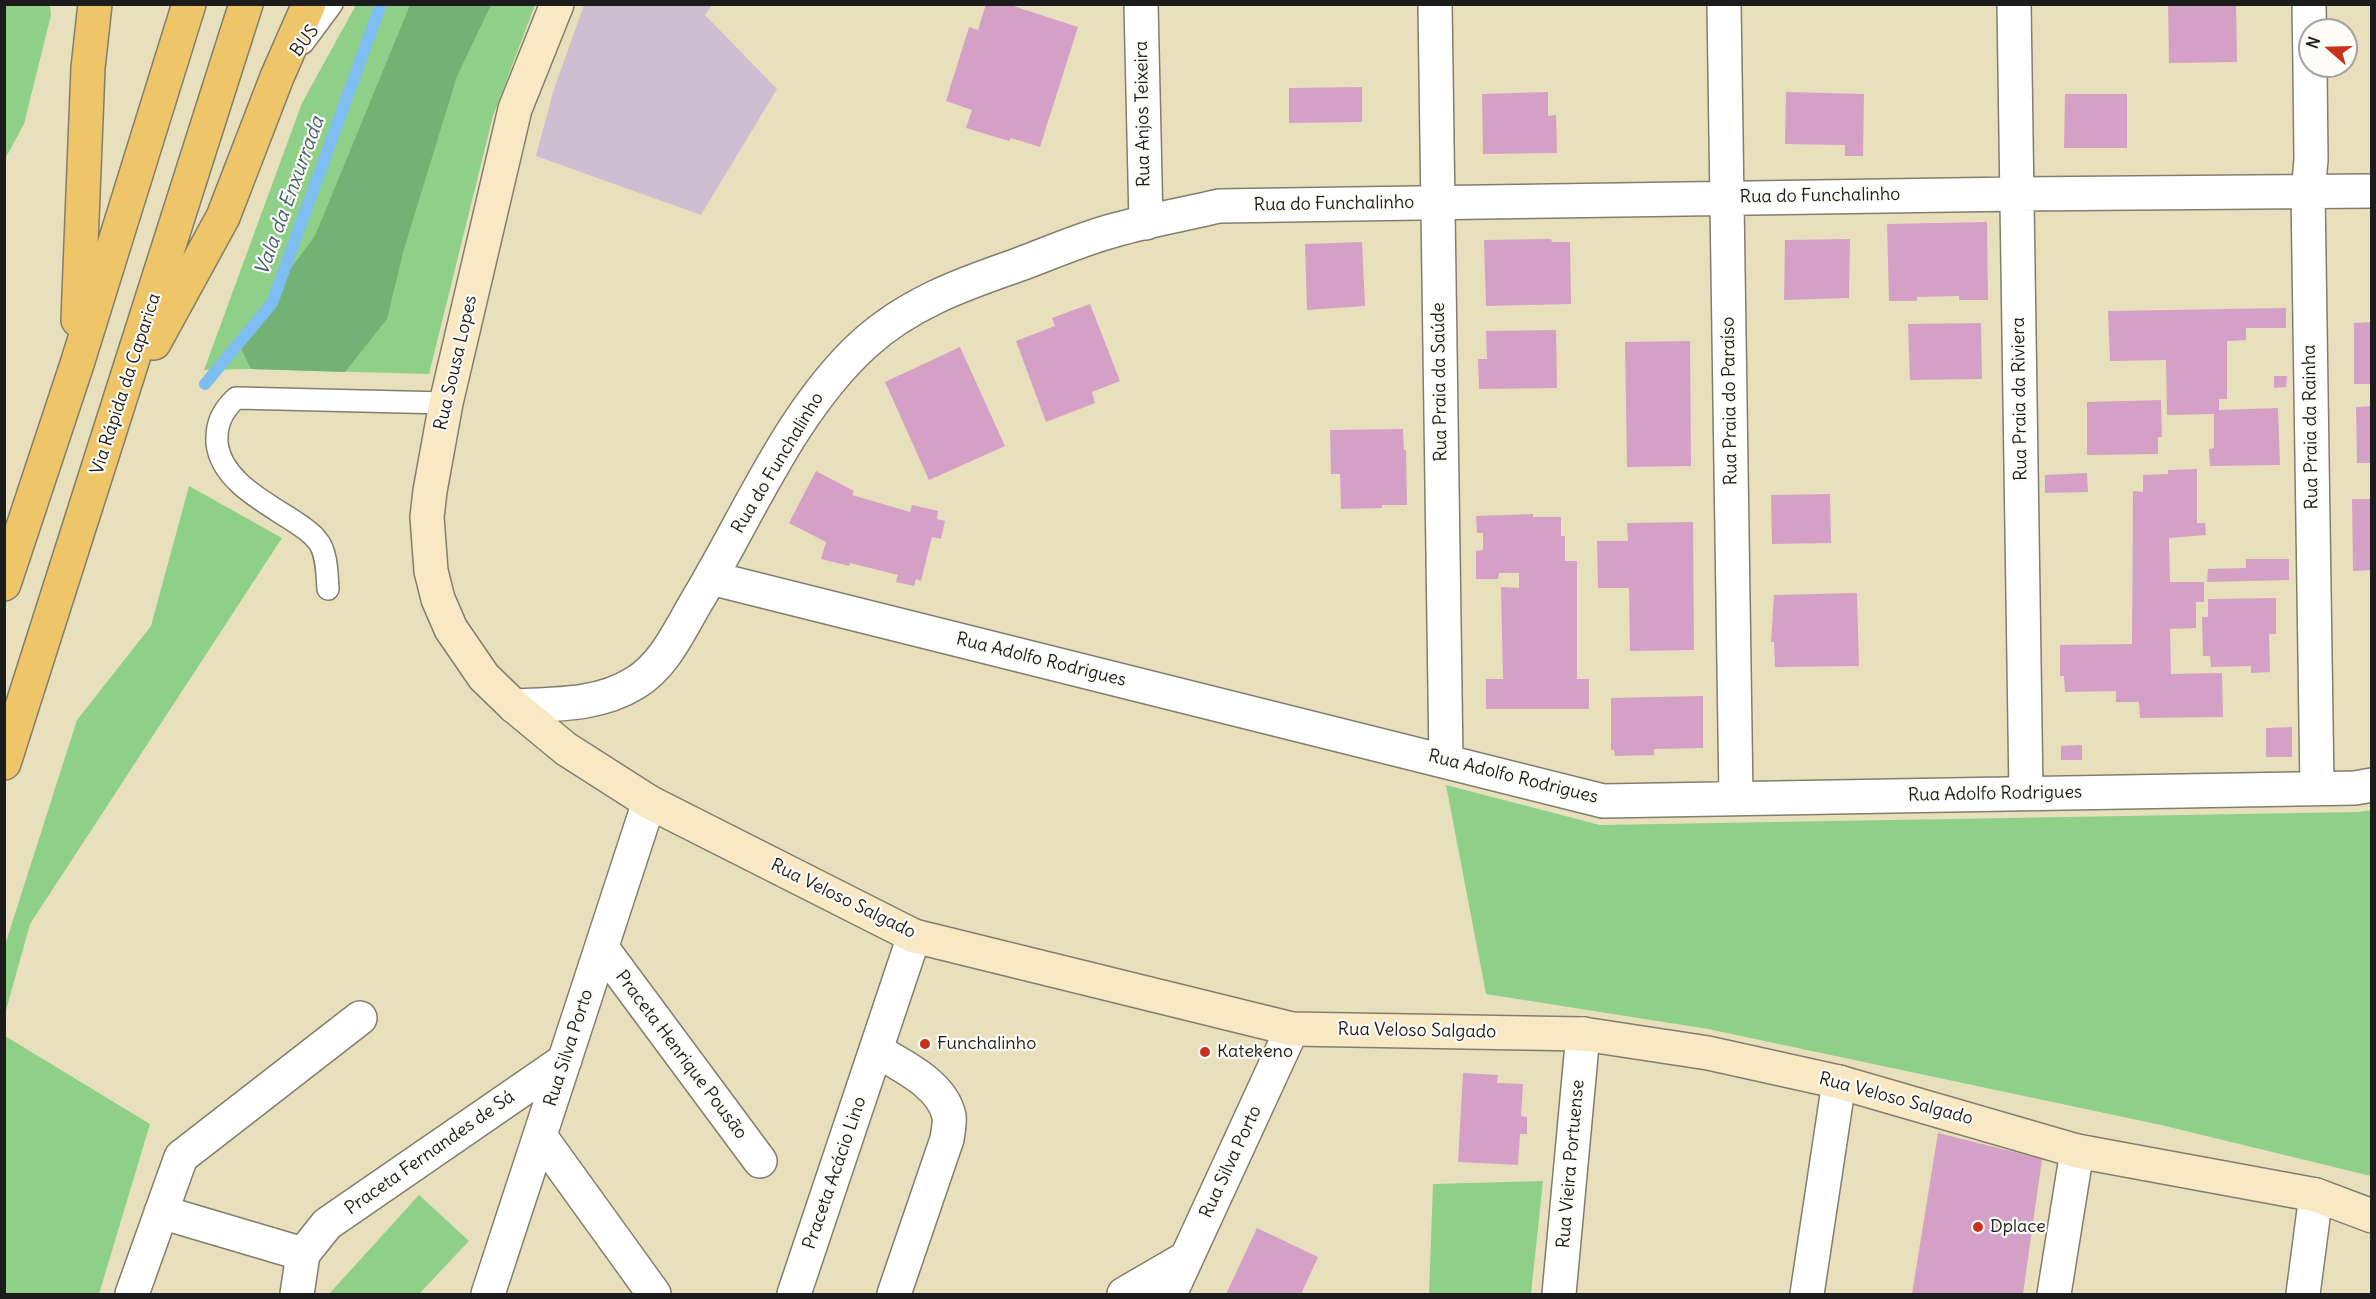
<!DOCTYPE html>
<html>
<head>
<meta charset="utf-8">
<style>
  body { margin:0 }
  #map { position:relative; width:2376px; height:1299px; overflow:hidden; background:#e8e0bd; font-family:Delius,sans-serif }
  canvas { display:block }
  .frame { position:absolute; inset:0; border:6px solid #1c1c1c; pointer-events:none }
  .north { position:absolute; left:2298px; top:18px; width:60px; height:60px; box-sizing:border-box; background:#fdfcf7; border:2px solid #a3a29f; border-radius:50%; rotate:290deg; font-size:16px; font-weight:700; line-height:24px; text-align:center; color:#1c1c1c }
  .north::after { content:''; display:block; margin:auto; width:21px; height:27px; background:#c8321e; clip-path:polygon(50% 0,100% 100%,50% 72%,0 100%) }
</style>
</head>
<body>
<div id="map">
<canvas width="2376" height="1299"></canvas>
<div class="frame"></div>
<div class="north">N</div>
</div>
<script>
const ctx = document.querySelector('canvas').getContext('2d');
ctx.lineJoin = 'round';
function fillPath(path, color) { ctx.fillStyle = color; ctx.fill(path, 'evenodd'); }
function stroke(path, color, width, dash) { ctx.strokeStyle = color; ctx.lineWidth = width; ctx.lineCap = dash ? 'butt' : 'round'; ctx.setLineDash(dash || []); ctx.stroke(path); }
function label(font, color, halo, rows, align = 'center') {
  ctx.font = font + ' Delius,sans-serif'; ctx.lineWidth = 4.5; ctx.setLineDash([]); ctx.textBaseline = 'middle'; ctx.strokeStyle = halo; ctx.fillStyle = color; for (const [text, x, y, turn = 0] of rows) {
    ctx.save(); ctx.translate(x, y); ctx.rotate((+turn || 0) * Math.PI / 180); ctx.textAlign = isNaN(turn) ? turn : align; if (halo) ctx.strokeText(text, 0, 0); ctx.fillText(text, 0, 0); ctx.restore();
  }
}
const industrial = new Path2D(`
  M584,5H712L705,15L777,89L701,215L536,156L553,92Z`);
const green = new Path2D(`
  M5,4L50,5L51,15L24,124L5,159Z
  M356,5H535L493,116L429,374L251,369L204,370L302,103Z
  M189,486L282,538L30,924L5,1014V945L77,720L151,626Z
  M1446,785L1600,825L2358,812L2371,810V1176L2161,1125L1708,1029L1486,994Z
  M5,1036L150,1124L99,1294H5Z
  M1543,1181L1531,1294H1429L1433,1184Z
  M419,1195L469,1241L419,1294H329Z`);
const forest = new Path2D(`
  M410,5H491L457,76L404,249L387,319L345,372L251,369L237,340L315,236Z`);
const stream = new Path2D(`
  M205,384L272,303L381,4`);
const building = new Path2D(`
  M986,4H1007L1078,27L1040,147L1011,138L1009,141L966,128L972,110L946,101L969,27L978,30Z
  M2168,4H2236L2237,62L2169,63Z
  M1362,87V122L1289,123V88Z
  M1548,92V116L1556,115L1557,153L1483,154L1482,94Z
  M1786,92L1864,94L1863,156H1845V145L1785,144Z
  M2065,94H2127V148H2064Z
  M1987,222L1988,300H1959V296L1917,297V301H1889L1887,224Z
  M1551,239L1552,242H1570L1571,304L1486,306L1484,240Z
  M1850,239L1849,298L1784,300L1785,240Z
  M1362,242L1365,306L1307,310L1305,244Z
  M1090,304L1120,381L1092,392L1095,403L1046,422L1016,341L1055,326L1052,318Z
  M2286,308V328H2246V340L2227,341V399H2219V410L2278,408L2280,465L2210,466L2209,449L2214,448V414L2167,415L2166,360L2110,361L2108,311Z
  M2372,322V384H2354V323Z
  M1981,323L1982,379L1910,380L1908,324Z
  M1556,330L1557,388L1479,389L1478,359H1487L1486,331Z
  M1690,341L1691,466L1627,467L1625,342Z
  M960,347L1005,446L929,480L885,382Z
  M2274,376H2287L2286,387L2274,388Z
  M2161,400L2162,437H2158V454L2087,455V402Z
  M2372,406V463H2357L2356,407Z
  M1403,429L1404,450H1406L1407,505H1382V508L1341,509L1340,474H1331L1330,430Z
  M2197,469V523H2205L2206,535L2169,538L2170,582H2204V602H2196V628L2170,629L2171,674L2222,673L2223,717L2140,718L2139,702H2116V691L2065,692L2064,676H2060V645L2132,644L2133,491L2143,492V475L2168,474V470Z
  M816,471L854,491L852,495L910,512L912,505L938,511L937,519L945,521L941,539L932,537L921,581L916,579L914,586L896,582L898,575L850,563L849,566L821,559L826,542L789,523Z
  M2087,473L2088,492L2045,493V475Z
  M1830,494L1831,543L1772,544L1771,495Z
  M2352,499H2372V570L2353,571Z
  M1533,514V517H1561V536H1565V561H1577V679H1589V709H1486V679H1503L1501,587L1519,588V573H1499L1498,579H1476V551L1483,550V533H1477L1476,516Z
  M1693,522L1694,650L1630,651L1629,588H1598L1597,541H1628L1627,523Z
  M2246,559H2289V580L2207,582L2208,569L2246,568Z
  M1857,593L1859,666L1775,667L1774,642H1771L1774,595Z
  M2276,598V634H2269L2270,672L2251,673V666L2211,667L2210,656H2203L2202,617H2208V599Z
  M1703,696V748L1654,749V755L1615,756L1614,750H1611V698Z
  M2292,727V757H2266V728Z
  M2082,745V760H2061V746Z
  M1463,1073L1498,1075L1497,1083L1523,1084L1521,1116L1527,1117V1134H1520L1518,1165L1458,1162Z
  M1938,1133L2042,1159L2023,1294H1912Z
  M1257,1228L1318,1257L1301,1294H1226Z`);
const lane = new Path2D(`
  M303,43L332,4
  M328,589C327,574 327,551 317,540C311,532 300,525 292,520C263,501 221,480 217,443C216,424 222,411 236,398L446,403`);
const street = new Path2D(`
  M1141,4L1146,223
  M1435,4L1446,760
  M1724,4L1736,798
  M2014,4L2026,793
  M2309,4L2310,65
  M2310,66L2311,160L2308,192L2317,788
  M711,578L1603,801L2355,788L2372,785
  M514,706C555,704 598,706 635,683C665,665 680,629 698,599C749,514 791,411 864,344C908,304 960,285 1015,266C1048,254 1081,239 1115,230C1150,220 1185,214 1219,206L2017,194L2372,191
  M602,948L760,1161
  M877,1051C902,1066 942,1084 949,1116C950,1123 948,1132 947,1139L894,1294
  M540,1136L654,1294
  M161,1212L303,1254
  M132,1294L181,1157L360,1018
  M297,1294L303,1254L327,1224L565,1060
  M488,1294L649,802
  M794,1294L914,936
  M1124,1294L1186,1258
  M1170,1294L1292,1029
  M1559,1294L1583,1034
  M1807,1294L1839,1082
  M2054,1294L2077,1151
  M2303,1294L2316,1195`);
const secondary = new Path2D(`
  M557,4L515,109L446,403L430,491L427,517L431,571L438,599L451,629L484,677L514,706L566,749L649,802L914,936L1292,1029L1583,1034L1708,1053L1839,1082L2077,1151L2316,1195L2372,1216`);
const highway = new Path2D(`
  M78,320L88,68L95,4
  M154,343L223,217L277,77L309,4
  M4,584L77,364L189,4
  M4,763L246,4`);
const markers = [
  [925,1044,6,"#c8321e"],
  [1205,1052,6,"#c8321e"],
  [1978,1227,6,"#c8321e"]
];
const streetNames = [
  ["BUS",305,41,-53],
  ["Rua Anjos Teixeira",1143,114,-91],
  ["Rua do Funchalinho",1820,196,-1],
  ["Rua do Funchalinho",1334,204,-1],
  ["Rua Sousa Lopes",456,363,-77],
  ["Rua Praia da Saúde",1440,382,-91],
  ["Via Rápida da Caparica",126,384,-72],
  ["Rua Praia da Riviera",2020,399,-91],
  ["Rua Praia do Paraíso",1730,401,-91],
  ["Rua Praia da Rainha",2311,427,-91],
  ["Rua do Funchalinho",778,463,-59],
  ["Rua Adolfo Rodrigues",1041,660,14],
  ["Rua Adolfo Rodrigues",1513,777,14],
  ["Rua Adolfo Rodrigues",1995,794,-1],
  ["Rua Veloso Salgado",843,899,26],
  ["Rua Veloso Salgado",1417,1031,1],
  ["Rua Silva Porto",569,1048,-72],
  ["Praceta Henrique Pousão",681,1055,53],
  ["Rua Veloso Salgado",1896,1099,15],
  ["Praceta Fernandes de Sá",430,1153,-35],
  ["Rua Silva Porto",1231,1162,-65],
  ["Rua Vieira Portuense",1571,1164,-85],
  ["Praceta Acácio Lino",835,1173,-71]
];
const poiNames = [
  ["Funchalinho",937,1044],
  ["Katekeno",1217,1052],
  ["Dplace",1990,1227]
];
const waterNames = [
  ["Vala da Enxurrada",290,196,-70]
];
fillPath(industrial, '#cdbed2');
fillPath(green, '#8ed088');
fillPath(forest, '#72b274');
stroke(stream, '#7dbdf1', 12);
fillPath(building, '#d5a0c5');
stroke(lane, '#827e6c', 24);
stroke(street, '#827e6c', 36);
stroke(secondary, '#827e6c', 36);
stroke(highway, '#827e6c', 36);
stroke(lane, '#fff', 21);
stroke(street, '#fff', 33);
stroke(secondary, '#f8e8c3', 33);
stroke(highway, '#eec569', 33);
for (const [x, y, r, color] of markers) { const dot = new Path2D(); dot.arc(x, y, r, 0, 2 * Math.PI); ctx.fillStyle = color; ctx.fill(dot); stroke(dot, '#fdfcf7', 2); }
label('18px', '#1c1c1c', '#fdfcf7', streetNames);
label('18px', '#1c1c1c', '#fdfcf7', poiNames, 'left');
label('italic 20px', '#435c71', '#fdfcf7', waterNames);
</script>
</body>
</html>
